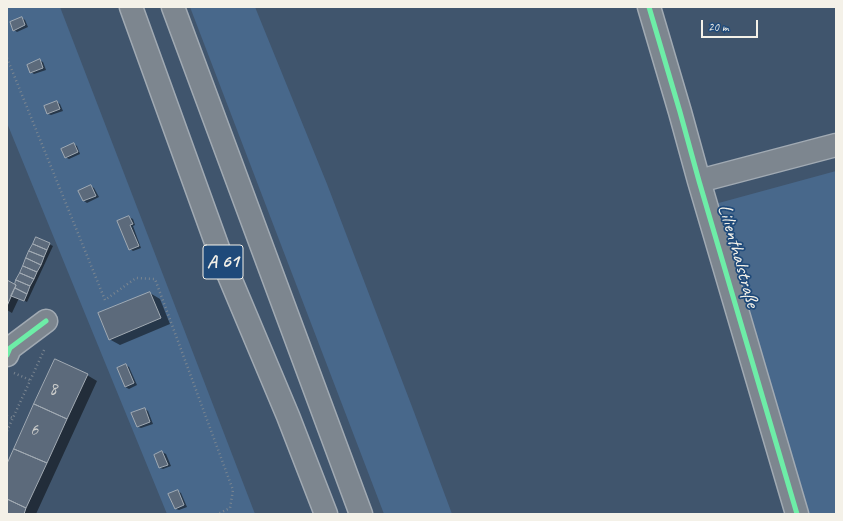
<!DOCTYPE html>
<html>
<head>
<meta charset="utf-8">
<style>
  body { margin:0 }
  #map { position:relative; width:843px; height:521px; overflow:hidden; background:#40556d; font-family:Caveat,sans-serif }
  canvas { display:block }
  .frame { position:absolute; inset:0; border:8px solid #f4f1e8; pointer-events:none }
  .scale { position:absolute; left:701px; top:20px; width:57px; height:18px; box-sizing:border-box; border:2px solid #f4f1e8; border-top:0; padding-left:5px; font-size:12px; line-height:14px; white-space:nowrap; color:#f4f1e8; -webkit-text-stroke:3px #1f4a7a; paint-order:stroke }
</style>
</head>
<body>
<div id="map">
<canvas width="843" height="521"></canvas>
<div class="frame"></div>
<div class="scale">20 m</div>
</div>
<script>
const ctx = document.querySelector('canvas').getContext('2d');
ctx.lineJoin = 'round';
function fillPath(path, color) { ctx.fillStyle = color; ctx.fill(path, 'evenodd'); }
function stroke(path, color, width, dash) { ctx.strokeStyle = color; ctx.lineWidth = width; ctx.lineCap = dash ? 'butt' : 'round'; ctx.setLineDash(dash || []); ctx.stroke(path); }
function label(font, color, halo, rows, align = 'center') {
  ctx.font = font + ' Caveat,sans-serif'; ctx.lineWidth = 3.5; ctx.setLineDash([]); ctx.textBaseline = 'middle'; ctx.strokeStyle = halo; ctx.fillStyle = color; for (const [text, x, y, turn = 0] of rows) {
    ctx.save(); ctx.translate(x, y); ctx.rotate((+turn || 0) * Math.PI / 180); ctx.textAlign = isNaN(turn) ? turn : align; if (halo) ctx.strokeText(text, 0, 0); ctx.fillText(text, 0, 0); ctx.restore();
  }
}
const green = new Path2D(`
  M7,7H60L255,514H167L7,123Z
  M190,7H255L327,184L414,412L452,514H384Z
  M836,171V514H808L715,204Z`);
const shadow = new Path2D(`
  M22,18L25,20L28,27L17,32L14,30Z
  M39,60L43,62L46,70L34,74L31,72Z
  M57,102L60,104L63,111L51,115L48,114Z
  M74,144L77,146L80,154L69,159L65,157Z
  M91,186L94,188L99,197L87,203L84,201L80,191Z
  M129,217L133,219L135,225L133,226L141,248L133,251L130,249L119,221Z
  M37,238L53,246L27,302L19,298L12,313L7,310V281L15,285Z
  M150,293L160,299L170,324L120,345L109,339Z
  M126,365L129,367L137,385L129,389L125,387Z
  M87,375L97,381L36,514H7V467Z
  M145,409L148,411L153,424L141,428L138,427Z
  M162,452L166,454L171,466L163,469L160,468Z
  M178,491L181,493L187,507L179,510L176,509Z`);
const building = new Path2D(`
  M22,17L25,25L13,31L10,22Z
  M40,59L43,68L30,73L27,65Z
  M57,101L60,109L47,114L44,106Z
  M74,143L78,152L65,158L61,149Z
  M91,185L96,196L83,201L78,191Z
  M129,216L133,224L130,225L139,246L129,250L117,221Z
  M36,237L50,243L47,250L33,244Z
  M33,244L47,250L44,257L29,251Z
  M29,251L44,257L41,265L26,258Z
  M26,258L41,265L37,272L23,266Z
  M23,266L37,272L34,279L20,273Z
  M20,273L34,279L30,286L16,280Z
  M7,280L16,285L7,306Z
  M16,280L30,286L27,294L15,288L16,285L15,284Z
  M15,288L27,294L24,301L11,296Z
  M150,292L161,318L109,340L98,313Z
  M55,359L88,374L67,419L34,404Z
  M126,364L134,383L125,387L117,368Z
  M34,404L67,419L47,463L14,449Z
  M145,408L150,422L137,427L131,413Z
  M14,449L47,463L26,508L7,499V464Z
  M162,451L168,465L159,468L154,455Z
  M178,490L184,505L175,509L168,494Z
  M7,499L26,508L24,514H7Z`);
const path = new Path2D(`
  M7,58L105,300L136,278L155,279L233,490L230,508L218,514
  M14,373L30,380
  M7,416L13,418
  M7,431L45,348`);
const minor = new Path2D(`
  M649,7L680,112L699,181L797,514
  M699,181L836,145
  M7,355L10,348L46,321`);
const highway = new Path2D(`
  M131,7L222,259L288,416L326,514
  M173,7L361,514`);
const cycleway = new Path2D(`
  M649,7L680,112L699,181L797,514
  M7,355L10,348L46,321`);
const numberNames = [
  ["8",53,389],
  ["6",34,430]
];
const shields = [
  [223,262,40]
];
const shieldNames = [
  ["A 61",223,262]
];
const streetNames = [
  ["Lilienthalstraße",738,256,74]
];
fillPath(green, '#48688b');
fillPath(shadow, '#0007');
fillPath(building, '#5c6a7b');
stroke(building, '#a1aab3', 1);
stroke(minor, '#a1aab3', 25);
stroke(highway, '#a1aab3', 25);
stroke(path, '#7a8590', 2.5, [1, 3]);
stroke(minor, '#7d868f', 22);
stroke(highway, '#7d868f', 22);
stroke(cycleway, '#6deda7', 5);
label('18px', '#cecfcd', null, numberNames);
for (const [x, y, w] of shields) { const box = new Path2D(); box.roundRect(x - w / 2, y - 17, w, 34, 3); ctx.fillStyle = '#1f4a7a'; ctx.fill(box); stroke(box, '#f4f1e8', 1); }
label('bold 19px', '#f4f1e8', null, shieldNames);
label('20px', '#f4f1e8', '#1f4a7a', streetNames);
</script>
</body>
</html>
